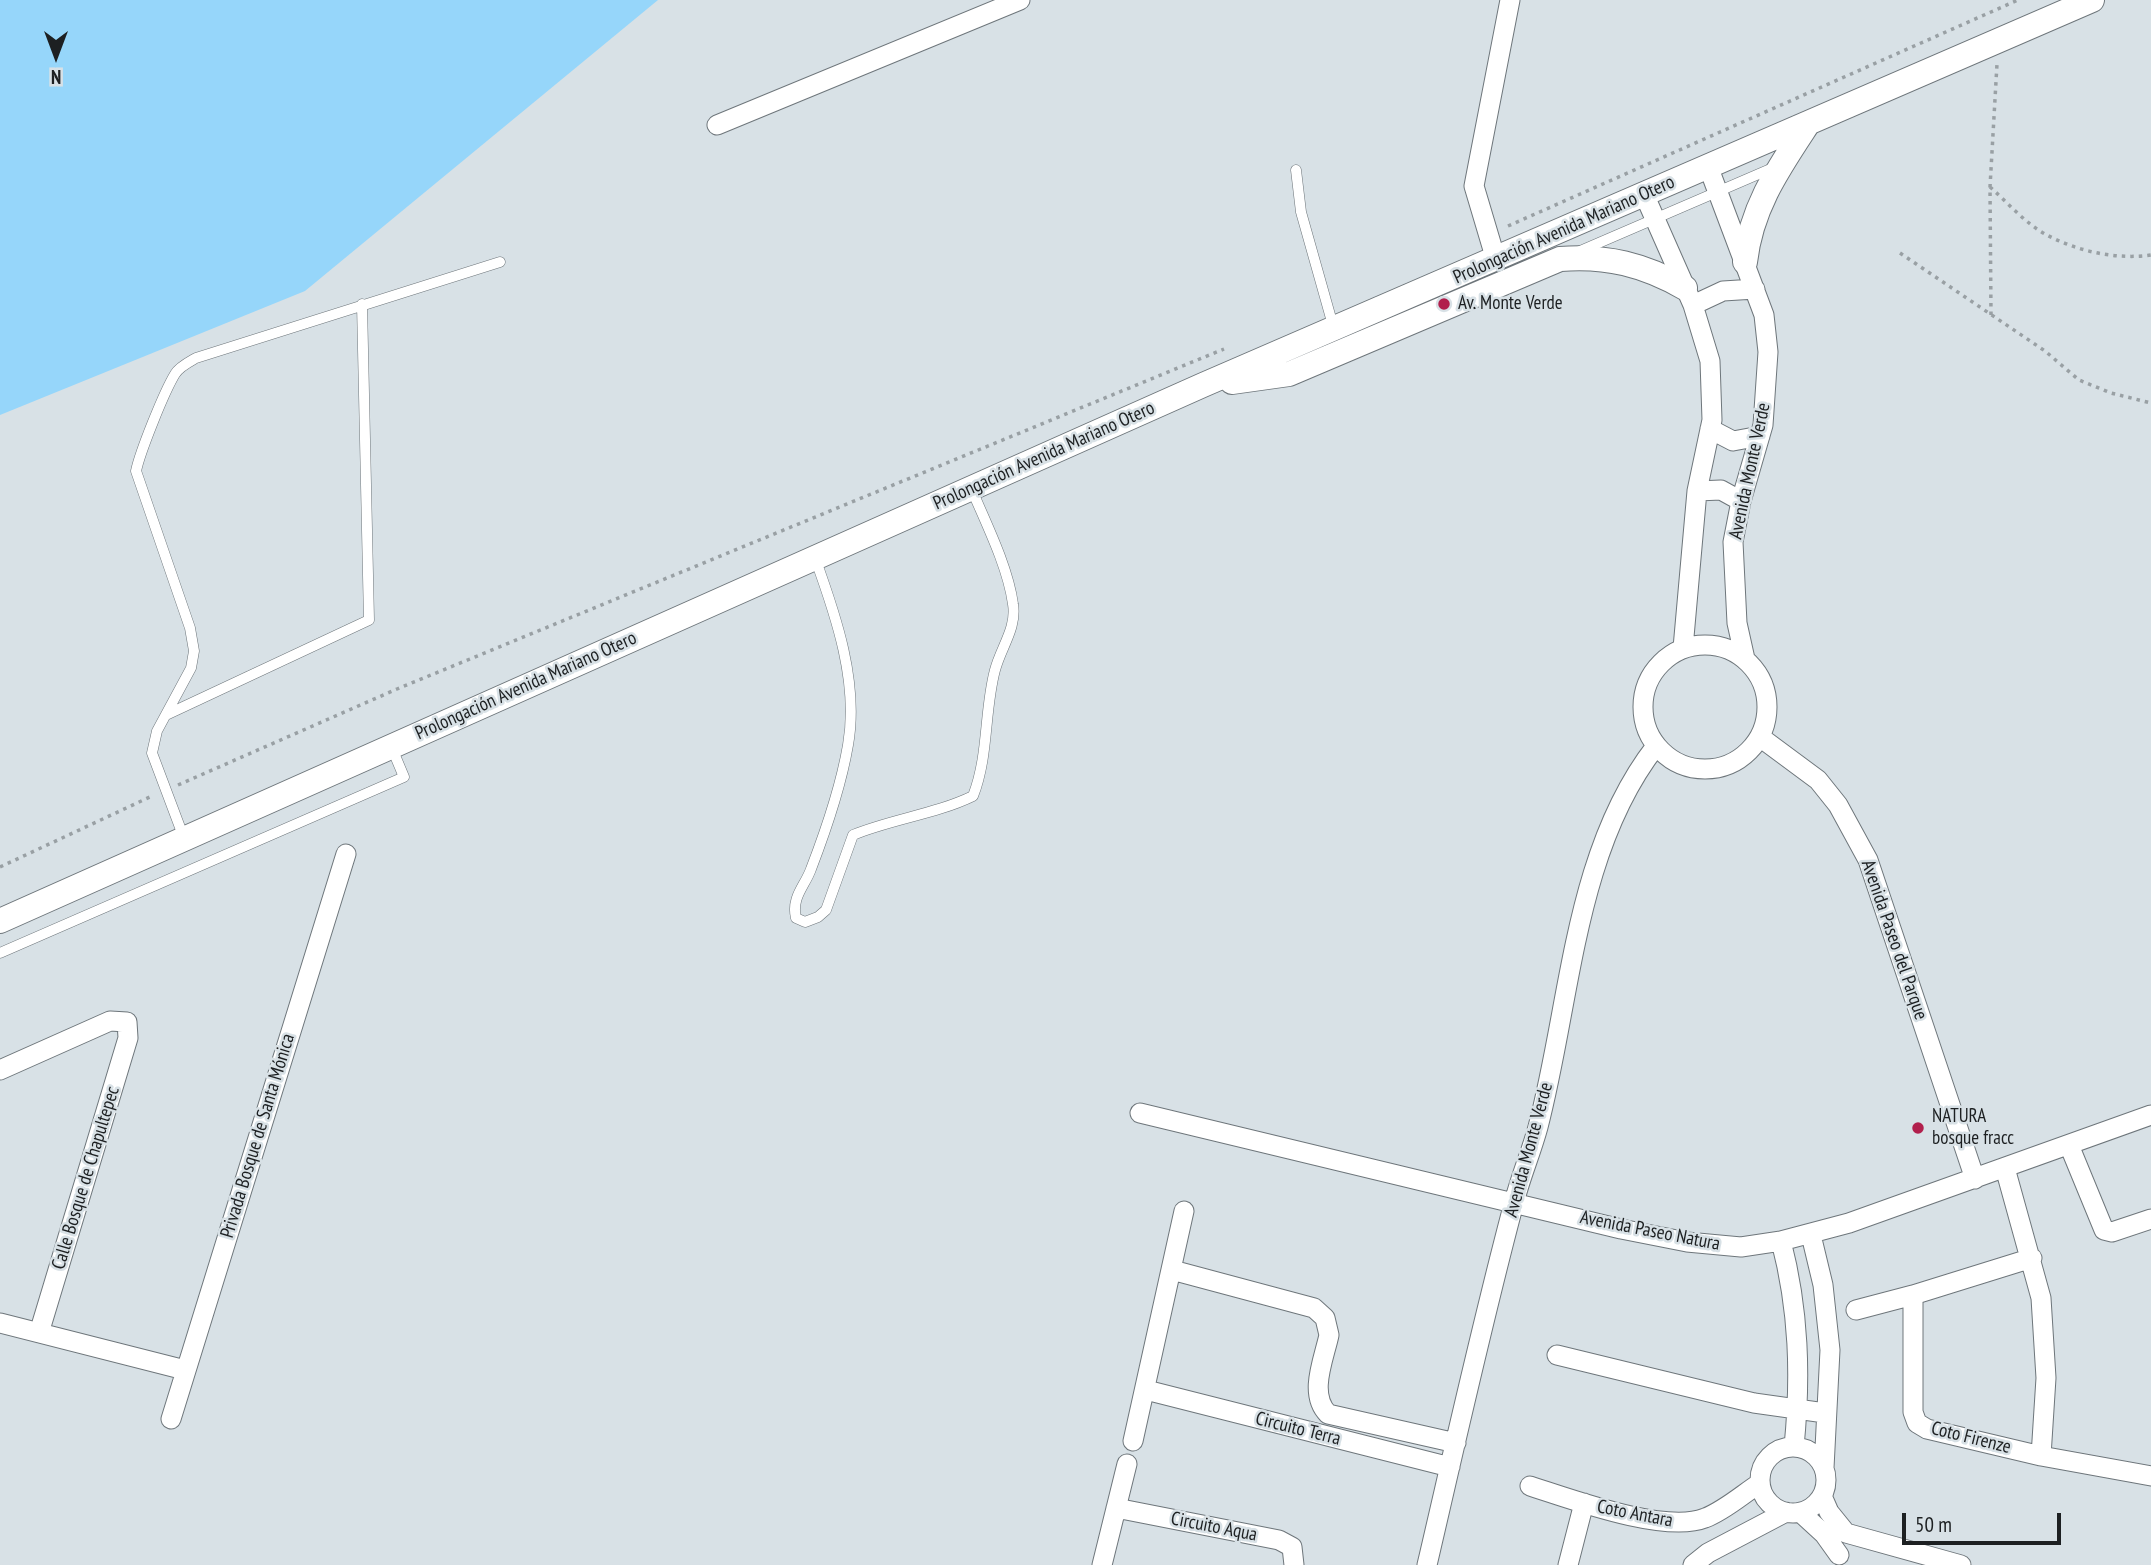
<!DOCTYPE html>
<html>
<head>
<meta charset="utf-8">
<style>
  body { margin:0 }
  #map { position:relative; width:2151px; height:1565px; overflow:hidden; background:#d8e1e6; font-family:"PT Sans Narrow",sans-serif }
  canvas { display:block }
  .north { position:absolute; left:21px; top:21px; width:70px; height:70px; -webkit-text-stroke:5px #d8e1e6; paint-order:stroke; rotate:180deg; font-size:19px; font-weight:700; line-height:28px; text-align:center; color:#1d2022 }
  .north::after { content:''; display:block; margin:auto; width:24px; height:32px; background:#1d2022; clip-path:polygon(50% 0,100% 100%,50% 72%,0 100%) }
  .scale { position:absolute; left:1902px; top:1513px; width:159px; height:32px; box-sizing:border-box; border:4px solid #1d2022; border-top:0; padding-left:9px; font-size:21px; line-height:24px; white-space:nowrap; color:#1d2022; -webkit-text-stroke:5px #d8e1e6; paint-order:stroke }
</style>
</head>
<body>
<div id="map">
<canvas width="2151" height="1565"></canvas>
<div class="north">N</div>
<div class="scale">50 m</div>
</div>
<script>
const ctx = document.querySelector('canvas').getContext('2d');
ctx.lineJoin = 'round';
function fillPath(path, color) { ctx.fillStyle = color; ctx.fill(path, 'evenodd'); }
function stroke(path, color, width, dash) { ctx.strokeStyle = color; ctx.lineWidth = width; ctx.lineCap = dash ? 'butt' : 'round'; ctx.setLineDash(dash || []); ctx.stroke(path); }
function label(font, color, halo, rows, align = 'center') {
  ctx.font = font + ' "PT Sans Narrow",sans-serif'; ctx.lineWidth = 5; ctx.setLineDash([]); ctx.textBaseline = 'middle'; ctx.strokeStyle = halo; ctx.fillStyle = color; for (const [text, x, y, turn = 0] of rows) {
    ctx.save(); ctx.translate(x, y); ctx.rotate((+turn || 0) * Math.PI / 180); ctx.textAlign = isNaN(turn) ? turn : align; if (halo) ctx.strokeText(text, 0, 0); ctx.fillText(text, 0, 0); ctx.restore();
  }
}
const green = new Path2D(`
  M0,0H658L305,291L0,415Z`);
const path = new Path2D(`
  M1990,187C2007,202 2025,223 2045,234C2076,251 2116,260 2151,255
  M1508,226L2018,0
  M1900,253L2045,351L2079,380L2111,393L2151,403
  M1991,315L1990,187L1997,64
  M178,785L397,689L1224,349
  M0,867L152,796`);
const service = new Path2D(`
  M1296,170L1301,212L1334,329
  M1580,251L1775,167
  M815,558C836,616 859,683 848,745C841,786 826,830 811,869C805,886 791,897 796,918L805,922L818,917L826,910L853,835C892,819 936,814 973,796C989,755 984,711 995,670C1001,647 1017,628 1013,604C1008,567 986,523 971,488
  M166,715L369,620L362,304
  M184,838L152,753L157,731L191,668L194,651L190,628L136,471C140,452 164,392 175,374C179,367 189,362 196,358L500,262
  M0,953L404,777L391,746`);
const minor = new Path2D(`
  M717,125L1020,0
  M1708,166L1764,315L1768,352L1763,425L1741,501L1733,542L1737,623L1745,659
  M1644,194L1693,305L1710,361L1712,420L1697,491L1683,648
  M1496,260L1474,186L1510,0
  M1693,305L1723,291L1755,289
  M1710,429L1733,441L1760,436
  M1697,491L1721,490L1741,501
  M1643 707a62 62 0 1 1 124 0a62 62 0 1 1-124 0Z
  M1760,737L1818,780L1838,805L1868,860L1975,1179
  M0,1070L110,1021L127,1022L128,1038L39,1333
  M1140,1113L1621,1229L1687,1242L1741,1247L1781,1241L1849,1223L2151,1115
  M2069,1145L2104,1230L2112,1232L2151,1219
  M2005,1168L2041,1298L2046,1378L2041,1456
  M1811,1235L1823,1285L1830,1350L1824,1468
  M1781,1241C1799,1310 1801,1376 1794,1447
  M2032,1258L1913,1295V1412L1917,1423L1927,1429L2041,1456L2151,1476
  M1172,1270L1314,1308L1325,1318L1329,1335C1324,1359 1308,1394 1328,1414L1456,1443
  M1856,1310L1913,1295
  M0,1323L185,1370
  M1557,1355L1754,1403L1825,1413
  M1146,1390L1450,1467
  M171,1419L346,854
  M1133,1441L1184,1211
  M1760 1480a33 33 0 1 1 66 0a33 33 0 1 1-66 0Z
  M1530,1486C1571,1499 1665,1534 1705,1518C1724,1511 1743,1494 1760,1483
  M1822,1496L1829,1512L1846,1533
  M1116,1508L1279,1540L1292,1547L1294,1565
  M1800,1512L1824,1534L1839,1555
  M1846,1533L1961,1565
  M1102,1565L1127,1464
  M1427,1565C1455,1445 1482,1323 1514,1203C1520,1178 1531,1153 1538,1127C1571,1001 1574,851 1656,746
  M1568,1565L1584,1503
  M1693,1565L1708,1553L1786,1512`);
const tertiary = new Path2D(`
  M1745,262C1751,208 1778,169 1807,125
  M1232,382L1289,374L1560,259C1606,255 1645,265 1685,288
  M0,921L1203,385L2092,0`);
const markers = [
  [1444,304,7,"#b11f4c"],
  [1918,1128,7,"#b11f4c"]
];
const streetNames = [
  ["Prolongación Avenida Mariano Otero",1564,230,-24],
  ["Prolongación Avenida Mariano Otero",1044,456,-24],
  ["Avenida Monte Verde",1750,471,-78],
  ["Prolongación Avenida Mariano Otero",526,686,-24],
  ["Avenida Paseo del Parque",1894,940,71],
  ["Privada Bosque de Santa Mónica",258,1136,-73],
  ["Avenida Monte Verde",1529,1150,-75],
  ["Calle Bosque de Chapultepec",86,1178,-73],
  ["Avenida Paseo Natura",1650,1231,11],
  ["Circuito Terra",1298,1429,14],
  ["Coto Firenze",1971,1438,14],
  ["Coto Antara",1635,1514,11],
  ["Circuito Aqua",1214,1527,11]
];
const poiNames = [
  ["Av. Monte Verde",1458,304],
  ["NATURA",1932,1117],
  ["bosque fracc",1932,1139]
];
fillPath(green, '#96d6fa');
stroke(service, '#6e767b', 11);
stroke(minor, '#6e767b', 21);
stroke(tertiary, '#6e767b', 26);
stroke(path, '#99a0a4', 3.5, [3.5, 5]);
stroke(service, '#fff', 10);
stroke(minor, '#fff', 19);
stroke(tertiary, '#fff', 24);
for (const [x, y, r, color] of markers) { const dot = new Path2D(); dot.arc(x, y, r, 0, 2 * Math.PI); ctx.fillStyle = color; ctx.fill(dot); stroke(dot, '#d8e1e6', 2.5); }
label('19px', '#1d2022', '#d8e1e6', streetNames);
label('19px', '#1d2022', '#d8e1e6', poiNames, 'left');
</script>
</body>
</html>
